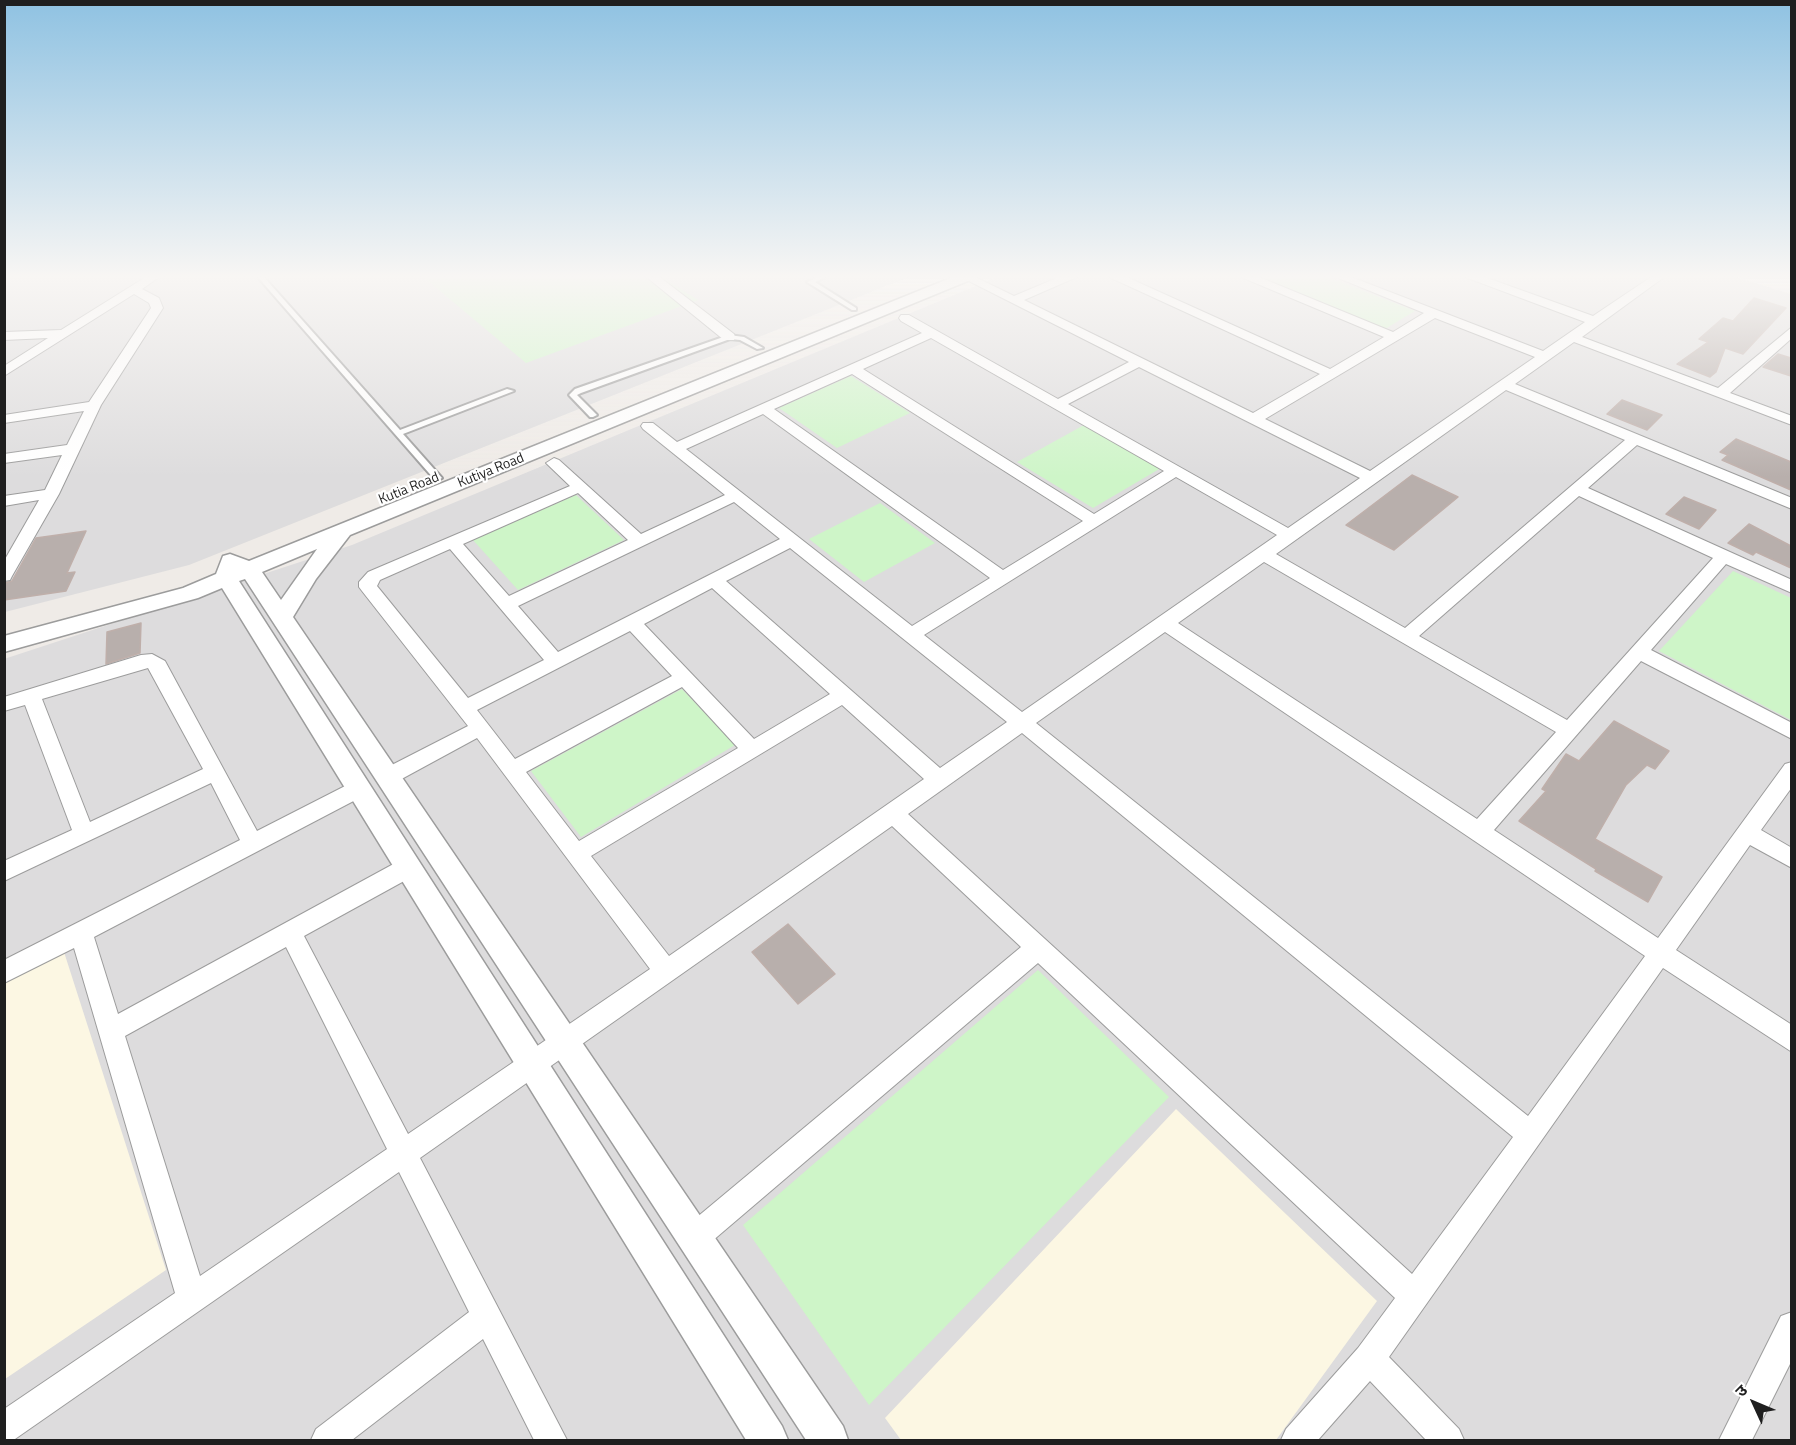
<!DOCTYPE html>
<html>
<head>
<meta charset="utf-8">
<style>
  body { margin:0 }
  #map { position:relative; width:1796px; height:1445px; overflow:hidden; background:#efebe7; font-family:"Titillium Web","Noto Sans Devanagari",sans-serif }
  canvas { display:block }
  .frame { position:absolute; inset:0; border:6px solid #1f1f1f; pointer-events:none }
  .north { position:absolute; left:1724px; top:1373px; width:60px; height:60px; -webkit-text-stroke:4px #fff; paint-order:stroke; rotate:314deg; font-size:16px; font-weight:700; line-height:24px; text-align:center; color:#1f1f1f }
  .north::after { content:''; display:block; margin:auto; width:21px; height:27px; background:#1f1f1f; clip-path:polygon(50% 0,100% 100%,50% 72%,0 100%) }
</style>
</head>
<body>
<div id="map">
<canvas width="1796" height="1445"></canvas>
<div class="frame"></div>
<div class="north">उ</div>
</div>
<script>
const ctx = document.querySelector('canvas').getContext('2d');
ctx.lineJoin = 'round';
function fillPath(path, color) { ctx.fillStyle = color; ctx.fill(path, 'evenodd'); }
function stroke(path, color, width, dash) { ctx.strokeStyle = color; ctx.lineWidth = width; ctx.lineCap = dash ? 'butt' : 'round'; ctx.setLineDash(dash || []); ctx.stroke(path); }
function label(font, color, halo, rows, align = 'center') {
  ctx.font = font + ' "Titillium Web",sans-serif'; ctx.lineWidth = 4.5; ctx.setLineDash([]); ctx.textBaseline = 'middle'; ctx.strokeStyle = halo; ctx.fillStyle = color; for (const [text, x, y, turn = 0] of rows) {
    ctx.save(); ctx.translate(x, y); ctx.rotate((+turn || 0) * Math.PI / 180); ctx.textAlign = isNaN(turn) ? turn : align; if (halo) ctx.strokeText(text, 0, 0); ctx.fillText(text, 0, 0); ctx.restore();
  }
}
const residential = new Path2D(`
  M5,275H914L189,565L5,612Z
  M1002,275H1730L1791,294V1440H5L4,659L352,545Z`);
const education = new Path2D(`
  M64,952L166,1270L5,1379V983Z
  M1176,1109L1377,1301L1276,1440H901L885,1418Z`);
const park = new Path2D(`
  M421,275H659L698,300L526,363Z
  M1256,275H1323L1415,311L1385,329Z
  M851,376L910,413L837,448L779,408Z
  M1084,425L1161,468L1093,508L1017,462Z
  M576,495L624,540L518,590L473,540Z
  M880,503L935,543L864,582L809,539Z
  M1733,571L1791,598V720L1659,651Z
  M682,689L735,745L581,837L531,771Z
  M1038,970L1169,1097L869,1405L743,1225Z`);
const building = new Path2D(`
  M1754,298L1786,308L1743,354L1725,348L1716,372L1710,377L1677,364L1708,342L1699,339L1723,318L1733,321Z
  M1778,354L1791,358V376L1763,367Z
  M1622,400L1662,415L1647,430L1607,414Z
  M1736,439L1791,462V490L1722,460L1728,455L1720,452Z
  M1412,475L1458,497L1394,550L1346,525Z
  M1684,497L1716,510L1699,529L1666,514Z
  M1749,524L1791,546V568L1756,552L1753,555L1728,543Z
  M86,531L67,573L75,572L66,591L4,600L5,583L12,581L36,538Z
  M141,623L140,653L106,664L107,632Z
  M1614,721L1669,751L1655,769L1647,765L1626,785L1595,839L1662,877L1648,902L1595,871L1596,869L1519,821L1546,791L1542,789L1566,754L1579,761Z
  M788,924L835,974L798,1004L752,952Z`);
const service = new Path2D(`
  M256,275H262L400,430L507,389L514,391L403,434L442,478L438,480H435Z
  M823,275H830L815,282L856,308V310H852L807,282Z
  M729,335L744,337L763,348L757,349L740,340L730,339L581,393L577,395L597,415L593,417H590L569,395L575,389Z`);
const minor = new Path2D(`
  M149,275H162L142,289L159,298L163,308L101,405L59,494L12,576L10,580L4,581V561L39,500L4,506V496L45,490L62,455L4,463V454L67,445L84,411L4,423V415L89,402L151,308L149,303L134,294L4,376V366L48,338L4,340V332L61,330Z
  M644,275H657L734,334L735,337L734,340H724Z
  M957,275H971L1014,296L1064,275H1079L1077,277L1024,300L1253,413L1320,374L1109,277L1107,275H1122L1330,369L1384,337L1241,277L1239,275H1254L1393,332L1424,313L1331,275H1346L1543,351L1585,322L1465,277L1463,275H1479L1593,316L1654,275H1667L1582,337L1718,388L1792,327V338L1730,393L1792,416V425L1574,342L1515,384L1792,498V509L1637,445L1588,488L1792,580V593L1726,564L1651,650L1792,723V739L1641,661L1494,830L1658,938L1785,764L1792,762V787L1761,830L1792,848V868L1750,845L1676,950L1792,1025V1052L1663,968L1389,1357L1459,1429L1464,1440H1426L1370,1381L1318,1440H1281L1286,1429L1358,1348L1395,1298L1038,963L704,1248L694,1252L684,1248L680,1238L684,1228L1021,947L892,826L420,1158L567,1440H534L483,1339L352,1440H311L316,1429L469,1312L399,1172L15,1439L4,1440V1409L175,1293L74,948L4,983V960L240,840L211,783L4,881V861L72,830L25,705L4,711V697L141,655L152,654L165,661L257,831L351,783L358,781L365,783L368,789L365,795L94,937L118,1014L399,861L407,859L415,861L418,868L415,875L304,936L408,1134L650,969L477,738L396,782L389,784L382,782L379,776L382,770L468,726L362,591L359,587V582L368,572L570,486L546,463L554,458L559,460L641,534L725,495L643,429L641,426L643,423H653L677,442L922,333L901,321L899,318L901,315H909L1058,399L1129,362ZM1435,318L1535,357L1370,471L1265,419ZM931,338L1164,471L1094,514L863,369ZM1139,367L1360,478L1288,528L1068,404ZM852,374L1083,521L1003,570L774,409ZM1506,390L1625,440L1405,628L1276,554ZM763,414L990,578L912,626L686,449ZM1176,477L1277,535L1022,712L924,635ZM578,493L628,540L509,596L463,544ZM1579,496L1713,558L1567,720L1419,636ZM734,502L780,539L558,652L518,606ZM790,548L1007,722L940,768L726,581ZM450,549L544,660L468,698L377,586L380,580ZM1264,562L1556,732L1477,819L1178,623ZM712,588L830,694L754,739L644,624ZM630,631L672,676L515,759L477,710ZM1165,632L1645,956L1528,1116L1036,723ZM148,668L203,769L90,822L42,699ZM682,687L738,748L579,841L526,772ZM842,705L924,779L669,956L591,856ZM1022,733L1513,1137L1412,1274L908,814ZM286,947L387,1149L200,1276L125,1036Z
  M1792,1312V1360L1752,1440H1719L1781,1316Z`);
const tertiary = new Path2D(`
  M958,275H977L975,278L350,535L316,579L293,617L843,1426L848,1440H806L245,579L239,581L782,1426L788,1440H746L222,588L198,598L4,652V636L183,588L216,574L223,556L230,554L249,561ZM317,549L281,600L262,572Z`);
const farStreetnames = [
  ["Kutiya Road",491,471,-22],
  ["Kutia Road",409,489,-22]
];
fillPath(residential, '#dddcdd');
fillPath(education, '#fcf7e3');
fillPath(park, '#cef5c8');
fillPath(building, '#b8afac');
stroke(building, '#bfafaa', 1.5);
stroke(service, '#9c9c9c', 4);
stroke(minor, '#9c9c9c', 2);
stroke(tertiary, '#9c9c9c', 3);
fillPath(service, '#fff');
fillPath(minor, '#fff');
fillPath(tertiary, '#fff');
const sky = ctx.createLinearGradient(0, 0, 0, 477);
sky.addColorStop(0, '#8fc2e2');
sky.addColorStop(0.58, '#f8f6f4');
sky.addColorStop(1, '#f8f6f400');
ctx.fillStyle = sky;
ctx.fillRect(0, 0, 1796, 477);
label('14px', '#1f1f1f', '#fff', farStreetnames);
</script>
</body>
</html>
